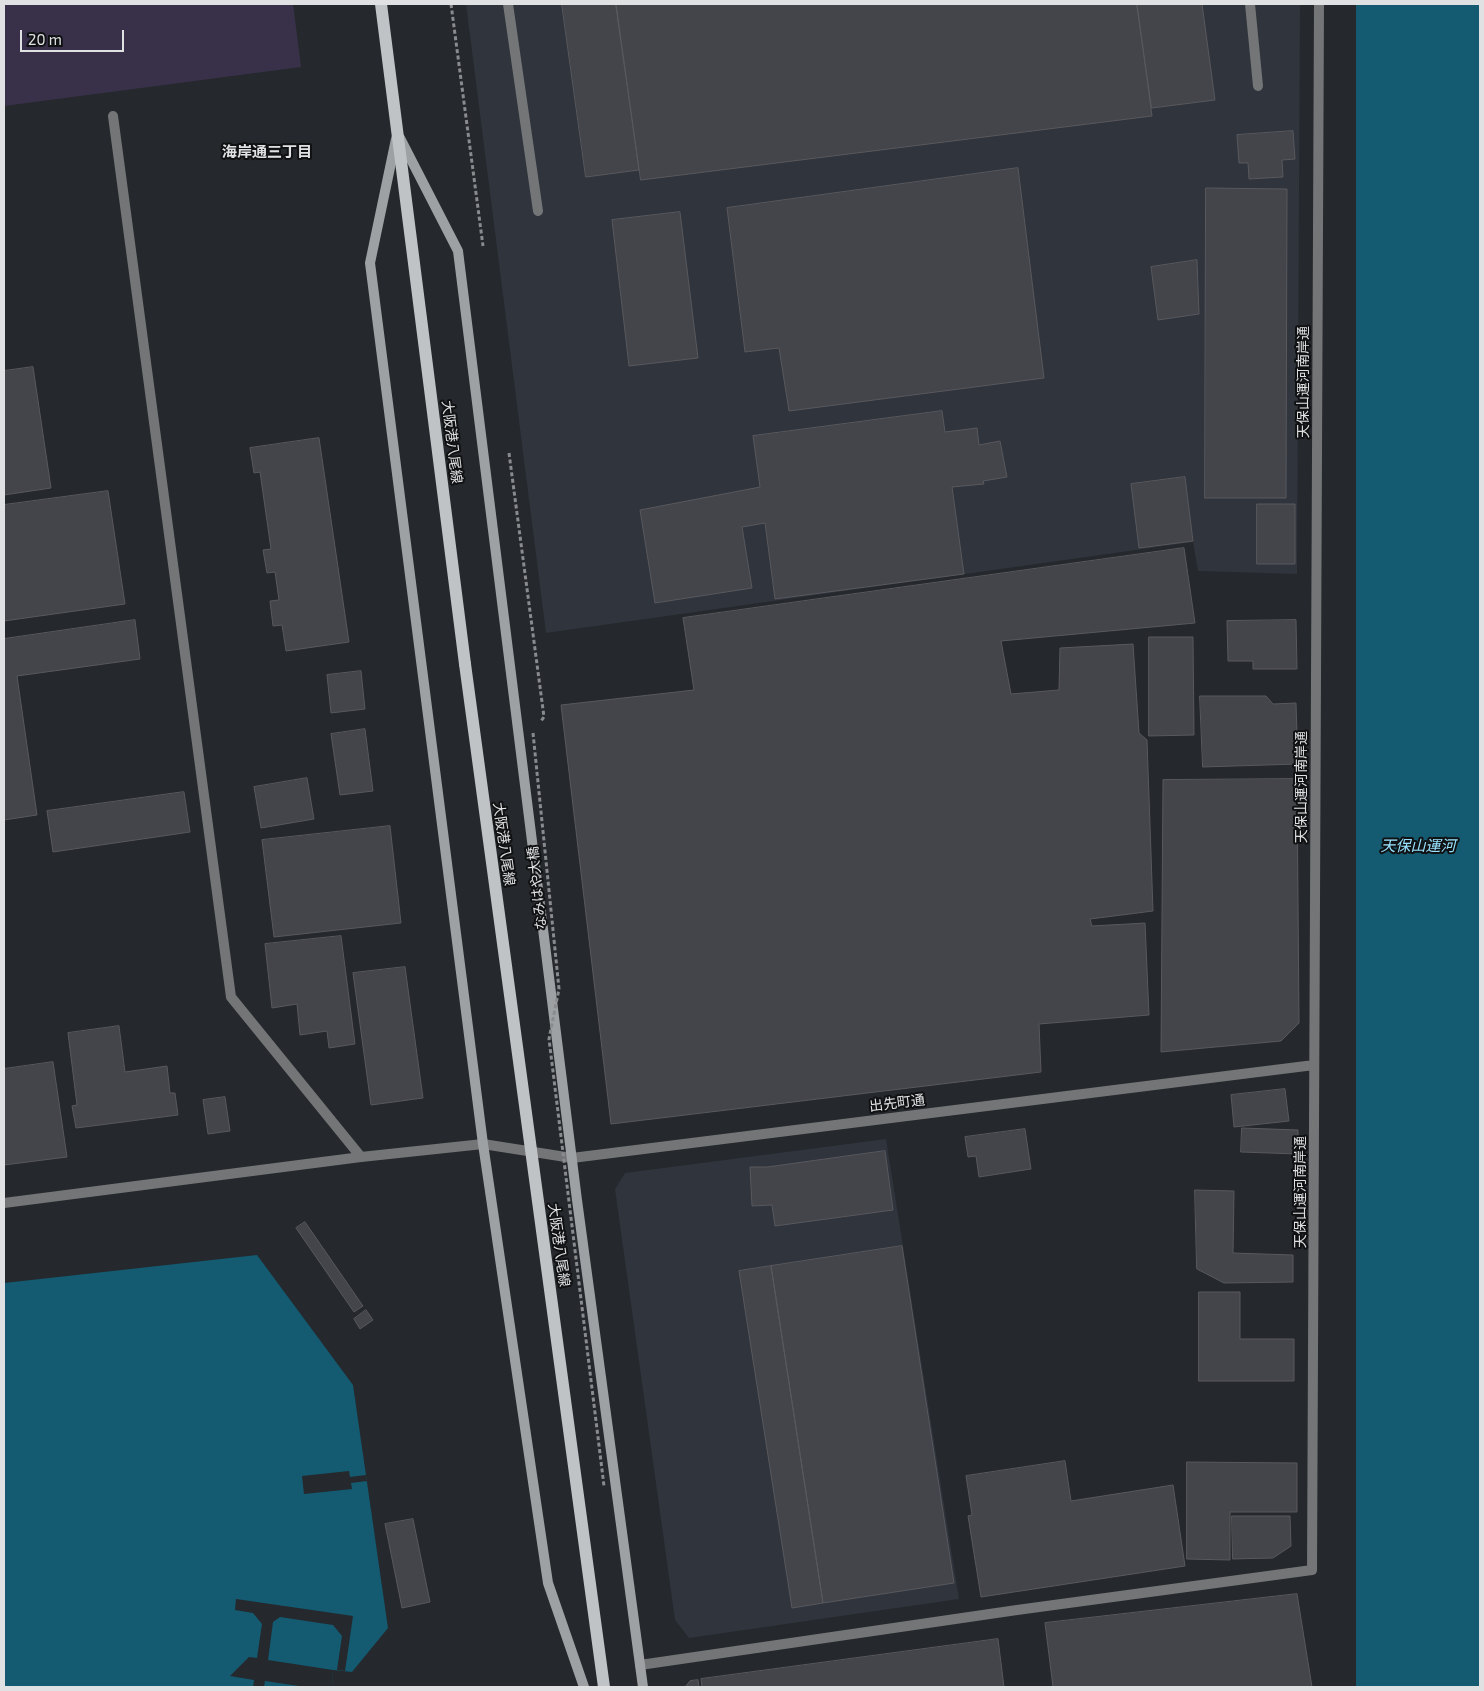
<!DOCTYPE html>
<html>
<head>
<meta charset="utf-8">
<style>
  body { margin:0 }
  #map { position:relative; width:1484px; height:1691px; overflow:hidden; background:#25282c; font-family:"Exo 2",sans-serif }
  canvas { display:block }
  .frame { position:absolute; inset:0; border:5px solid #dfe1e3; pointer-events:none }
  .scale { position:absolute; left:20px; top:30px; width:104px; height:22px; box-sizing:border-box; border:2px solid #dfe1e3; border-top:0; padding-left:6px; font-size:15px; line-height:18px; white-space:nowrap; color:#dfe1e3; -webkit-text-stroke:4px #101112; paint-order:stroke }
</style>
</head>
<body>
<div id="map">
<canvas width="1484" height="1691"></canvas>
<div class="frame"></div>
<div class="scale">20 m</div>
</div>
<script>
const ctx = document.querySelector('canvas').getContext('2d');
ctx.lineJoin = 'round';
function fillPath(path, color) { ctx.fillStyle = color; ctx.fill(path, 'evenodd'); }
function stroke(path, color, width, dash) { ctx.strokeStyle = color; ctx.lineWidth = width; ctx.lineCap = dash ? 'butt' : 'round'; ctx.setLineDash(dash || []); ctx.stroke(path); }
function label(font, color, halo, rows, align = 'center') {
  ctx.font = font + ' "Exo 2","Noto Sans JP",sans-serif'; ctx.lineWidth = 4; ctx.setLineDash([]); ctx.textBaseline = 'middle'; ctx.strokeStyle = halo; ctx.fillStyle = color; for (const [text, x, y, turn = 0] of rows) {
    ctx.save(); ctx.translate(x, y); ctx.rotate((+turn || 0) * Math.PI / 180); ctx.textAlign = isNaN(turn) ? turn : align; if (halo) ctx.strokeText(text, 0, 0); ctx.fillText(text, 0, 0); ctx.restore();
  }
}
const built = new Path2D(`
  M466,4H1300L1297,574L1198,571L1193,542L546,633Z
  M886,1139L959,1599L689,1638L675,1620L615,1189L625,1173Z`);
const green = new Path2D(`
  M4,4H293L301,67L4,106Z`);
const water = new Path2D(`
  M1356,4H1480V1687H1356Z
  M257,1255L353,1385L388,1628L352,1672L333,1670L332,1687H4V1283Z`);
const pier = new Path2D(`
  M349,1471L350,1477L366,1475L367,1481L351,1483L352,1489L304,1494L302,1476Z
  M236,1599L353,1616L345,1671L337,1670L342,1636L333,1625L280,1617L273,1622L268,1660L333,1670L332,1687H306L265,1681L264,1687H253L254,1680L230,1676L249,1657L257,1658L262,1624L253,1613L235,1610Z`);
const building = new Path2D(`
  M562,4H616L639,170L586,177Z
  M616,4H1137L1152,116L641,180Z
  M1137,4H1202L1215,100L1152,108Z
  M1293,131L1295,159L1282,160L1283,177L1249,179L1248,163H1239L1237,135Z
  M1018,168L1044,378L789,411L779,348L745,352L727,208Z
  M1206,188L1287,189L1286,498H1205Z
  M680,212L698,358L629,366L612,220Z
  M1197,260L1199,314L1158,320L1151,267Z
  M33,367L51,488L4,495V371Z
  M942,411L945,432L977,428L979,445L1000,441L1007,477L983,481L984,484L952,487L964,574L775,599L765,523L742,527L752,588L655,603L640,510L760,487L753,436Z
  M319,438L349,642L286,651L282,625L273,626L270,601L279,600L275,572L267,573L263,550L271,549L260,472L254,473L250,448Z
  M1185,477L1193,541L1139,548L1131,484Z
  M108,491L125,604L4,621V505Z
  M1257,504H1295V564H1257Z
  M1184,548L1195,623L1001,641L1011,694L1059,690L1060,648L1133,644L1139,733L1147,740L1153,911L1090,919L1092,926L1145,923L1149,1015L1039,1024L1041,1072L611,1124L561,705L694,690L683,618Z
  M135,620L140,659L17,676L37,815L4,820V639Z
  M1296,620L1297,669H1253V661H1228L1227,621Z
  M1149,637H1193L1194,735L1149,736Z
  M361,671L365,709L331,713L327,675Z
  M1200,696H1266L1273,704L1296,703L1298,764L1203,767Z
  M365,729L373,791L340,795L331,734Z
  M307,778L314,819L261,828L254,787Z
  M1297,779L1299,1023L1281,1041L1161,1052L1163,780Z
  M184,792L190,832L53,852L47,811Z
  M390,826L401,923L274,937L262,840Z
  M341,936L355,1044L329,1048L327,1031L300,1035L297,1004L272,1008L265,944Z
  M405,967L423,1098L371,1105L353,973Z
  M119,1026L125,1072L167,1066L170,1093H175L178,1115L76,1128L72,1106L77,1105L68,1033Z
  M53,1062L67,1157L4,1165V1069Z
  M1285,1089L1289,1121L1234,1127L1231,1095Z
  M225,1097L230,1131L208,1134L203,1100Z
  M1242,1128L1298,1130V1154L1241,1152Z
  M1025,1129L1031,1169L979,1177L976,1156L968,1157L965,1137Z
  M885,1151L893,1210L775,1226L772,1205L752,1206L750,1167H767Z
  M1195,1190L1234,1191L1233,1253L1293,1255V1282L1224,1283L1197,1269Z
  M305,1222L363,1306L354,1312L296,1228Z
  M902,1246L954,1583L823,1603L771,1266Z
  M771,1266L823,1603L792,1608L739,1271Z
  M1199,1292H1240V1339H1294V1381H1199Z
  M366,1310L373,1320L360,1329L354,1319Z
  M1065,1461L1071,1501L1173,1485L1185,1566L981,1597L968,1516L972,1515L966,1476Z
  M1187,1462L1297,1463V1512H1230V1560L1187,1559Z
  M1232,1516H1290L1291,1546L1273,1558L1233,1559Z
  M413,1519L430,1602L402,1608L385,1524Z
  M1297,1594L1312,1687H1053L1045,1623Z
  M998,1639L1004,1687H702L701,1679Z
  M698,1680L699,1687H685L690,1681Z`);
const path = new Path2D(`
  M451,4L483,246
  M509,453L544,717L541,721`);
const lane = new Path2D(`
  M508,4L538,211
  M1250,4L1258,86
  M113,116L231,997L361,1157`);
const street = new Path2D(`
  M4,1203L361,1157L483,1144L572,1158L1314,1065
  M640,1665L1017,1610L1312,1570L1319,4`);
const secondary = new Path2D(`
  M400,138L458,251L577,1200L643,1687
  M396,139L370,263L483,1144L548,1583L584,1687`);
const primary = new Path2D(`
  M381,4L465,664`);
const pathBridge = new Path2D(`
  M533,733L559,989L549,1039L604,1486`);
const primaryBridge = new Path2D(`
  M465,664L604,1687`);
const streetNames = [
  ["天保山運河南岸通",1303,382,-90],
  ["大阪港八尾線",452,442,83],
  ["天保山運河南岸通",1301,787,-90],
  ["大阪港八尾線",504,844,82],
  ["なみはや大橋",537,888,-96],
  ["出先町通",897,1103,-7],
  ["天保山運河南岸通",1300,1192,-90],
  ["大阪港八尾線",559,1245,82]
];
const neighbourhoodNames = [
  ["海岸通三丁目",267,152]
];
const waterNames = [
  ["天保山運河",1418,846]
];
fillPath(built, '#2f343d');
fillPath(green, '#39314a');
fillPath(water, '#145a70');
fillPath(pier, '#25282c');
fillPath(building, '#44454a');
stroke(building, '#58585d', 1);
stroke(path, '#898b8e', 3, [4, 2.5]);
stroke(lane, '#737576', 10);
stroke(street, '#737576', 10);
stroke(secondary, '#9ea1a3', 10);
stroke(primary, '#bfc3c6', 12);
stroke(pathBridge, '#898b8e', 3, [4, 2.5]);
stroke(primaryBridge, '#bfc3c6', 12);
label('14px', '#dfe1e3', '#101112', streetNames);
label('bold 15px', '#dfe1e3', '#101112', neighbourhoodNames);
label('italic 15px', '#98e2ff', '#101112', waterNames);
</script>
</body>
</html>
